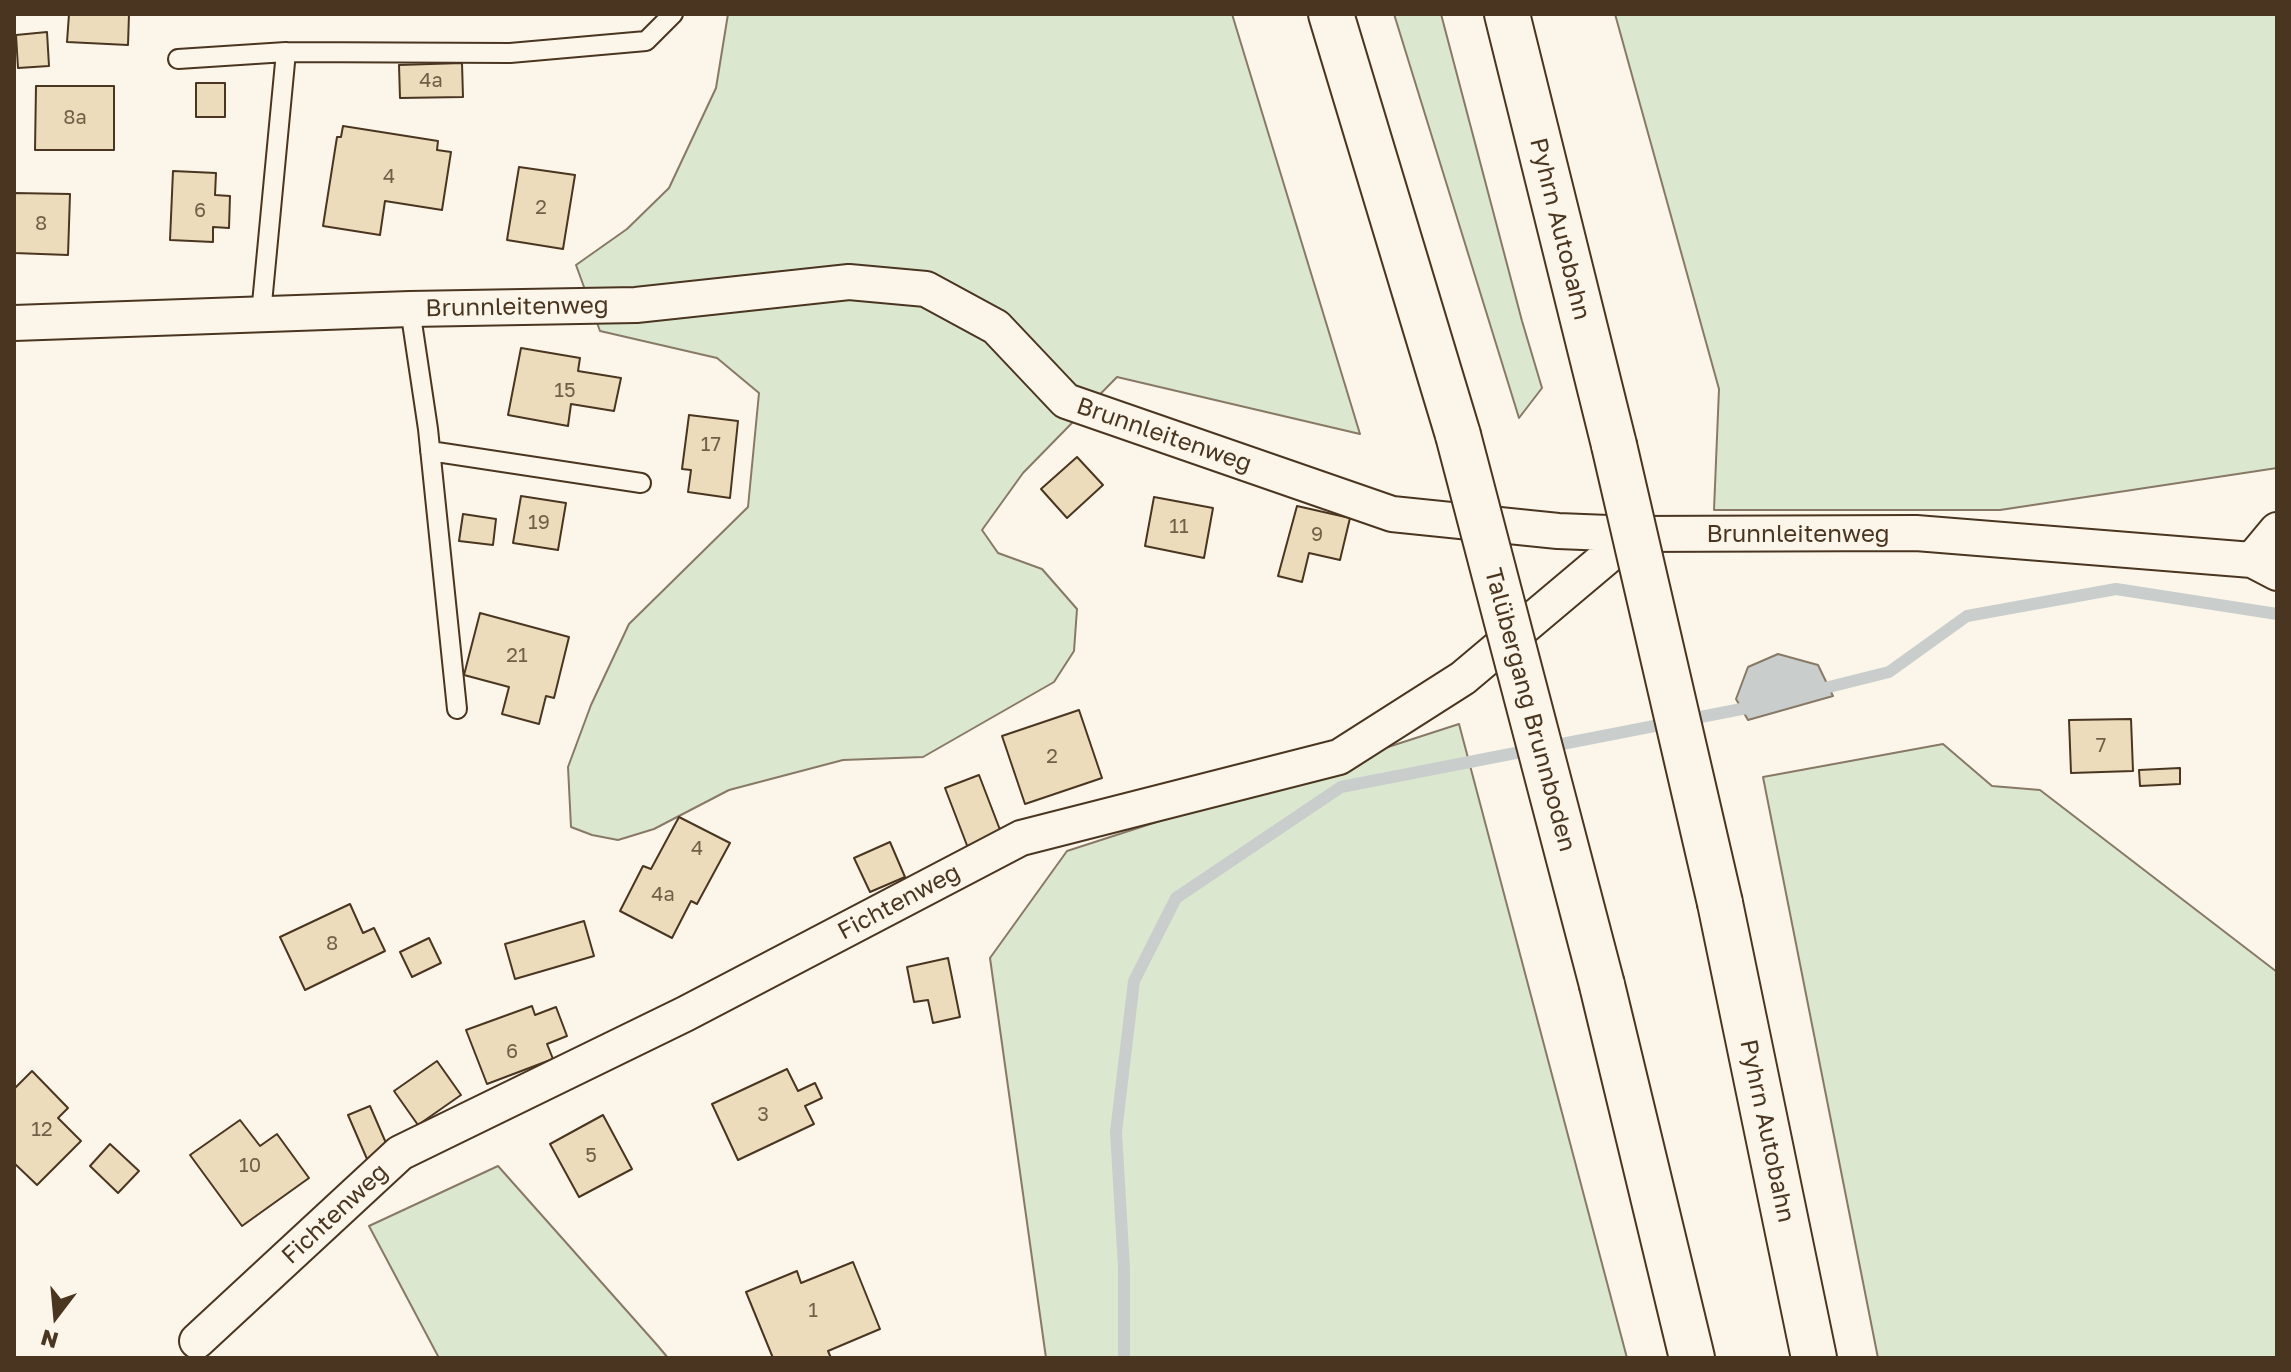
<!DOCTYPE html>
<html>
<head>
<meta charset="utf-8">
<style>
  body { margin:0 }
  #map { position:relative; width:2291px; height:1372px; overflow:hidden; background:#fbf6e9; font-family:"Golos Text",sans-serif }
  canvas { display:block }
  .frame { position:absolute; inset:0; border:16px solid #4a3520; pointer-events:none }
  .north { position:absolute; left:16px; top:1276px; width:80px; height:80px; -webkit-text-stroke:6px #fbf6e9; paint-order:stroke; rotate:196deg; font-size:22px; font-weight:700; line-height:32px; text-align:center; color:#4a3520 }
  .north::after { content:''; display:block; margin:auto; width:28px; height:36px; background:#4a3520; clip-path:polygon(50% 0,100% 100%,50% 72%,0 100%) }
</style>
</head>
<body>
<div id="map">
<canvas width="2291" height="1372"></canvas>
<div class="frame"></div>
<div class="north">N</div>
</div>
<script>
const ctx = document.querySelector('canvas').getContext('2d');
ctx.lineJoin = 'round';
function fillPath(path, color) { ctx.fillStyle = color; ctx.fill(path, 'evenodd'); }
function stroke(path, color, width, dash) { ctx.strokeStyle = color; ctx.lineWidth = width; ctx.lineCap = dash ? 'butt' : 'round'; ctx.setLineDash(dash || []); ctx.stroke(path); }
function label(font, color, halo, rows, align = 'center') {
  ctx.font = font + ' "Golos Text",sans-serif'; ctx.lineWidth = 6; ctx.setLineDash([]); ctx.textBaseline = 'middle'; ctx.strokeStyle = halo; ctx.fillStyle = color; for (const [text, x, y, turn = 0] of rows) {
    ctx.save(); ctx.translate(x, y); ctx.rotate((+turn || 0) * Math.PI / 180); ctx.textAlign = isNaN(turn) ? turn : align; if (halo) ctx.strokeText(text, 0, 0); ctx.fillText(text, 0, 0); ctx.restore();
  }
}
const green = new Path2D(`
  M728,14H1232L1360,434L1117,377L1023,473L982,530L998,553L1042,569L1077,609L1074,651L1054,682L923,757L843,760L729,790L654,829L618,840L592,835L571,827L568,767L591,705L629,624L748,507L759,393L717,358L600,331L576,265L627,229L669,188L716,88Z
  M1394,14H1441L1522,321L1542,388L1519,418Z
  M1615,14H2277V468L2000,510H1714L1719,389Z
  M1459,724L1627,1358H1046L990,958L1067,851Z
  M1943,744L1992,786L2040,790L2277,972V1358H1878L1763,777Z
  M498,1166L658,1346L668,1358H439L369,1226Z`);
const water = new Path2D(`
  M1778,654L1818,665L1833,696L1748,720L1736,699L1748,667Z`);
const stream = new Path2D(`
  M1813,691L1889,672L1967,616L2116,589L2277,614
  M1124,1358V1268L1116,1132L1134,981L1176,898L1341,787L1757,706`);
const building = new Path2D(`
  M69,14H129L128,45L67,42Z
  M47,32L49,66L18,68L16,35Z
  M462,63L463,97L400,98L399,65Z
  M196,83H225V117H196Z
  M36,86H114V150H35Z
  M343,126L438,141L437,150L451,152L442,210L385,201L380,235L323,226L337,137H341Z
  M519,167L575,175L563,249L507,240Z
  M173,171L216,173L215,195L230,196L229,228L213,227V242L170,240Z
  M14,193L70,194L68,255L14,253Z
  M521,348L580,358L578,371L621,378L614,411L571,404L568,426L508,415Z
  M689,415L738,421L730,498L688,492L691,470L682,469Z
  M1077,457L1103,485L1067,518L1041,489Z
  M521,496L566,503L558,550L513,543Z
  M1154,497L1213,508L1204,558L1145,546Z
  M1297,506L1350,518L1340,560L1309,553L1302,582L1278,576Z
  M463,514L496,519L493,545L459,541Z
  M480,613L569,637L554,698L546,696L539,724L502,714L509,687L464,675Z
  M1079,710L1102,778L1025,804L1002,736Z
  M2131,719L2133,771L2071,773L2069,720Z
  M2180,768V784L2140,786L2139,770Z
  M979,775L1002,835L968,848L945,788Z
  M679,817L730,843L697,904L691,901L672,938L620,911L643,866L651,869Z
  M890,842L905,877L870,892L854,858Z
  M350,904L363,933L374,928L385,951L305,990L280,937Z
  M584,921L594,956L515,979L505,944Z
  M429,938L441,963L412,977L400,952Z
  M948,958L960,1017L933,1023L928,1000L914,1002L907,967Z
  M532,1006L535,1015L556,1007L567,1036L547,1044L553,1059L487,1084L466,1030Z
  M437,1061L461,1095L418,1125L394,1091Z
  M787,1069L798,1091L815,1083L822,1098L805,1106L814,1124L738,1160L712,1104Z
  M32,1071L68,1108L58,1118L81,1141L37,1185L14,1163V1089Z
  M370,1106L389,1150L367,1159L348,1115Z
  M603,1115L632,1169L579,1197L550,1144Z
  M240,1120L260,1146L277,1134L309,1178L242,1226L190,1155Z
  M110,1144L139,1171L118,1193L90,1166Z
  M853,1262L880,1329L828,1351L831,1358H773L746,1292L797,1271L801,1283Z`);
const service = new Path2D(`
  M178,59L286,52L510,53L646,41L673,14
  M410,309L428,429L457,709
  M261,314L286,52
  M430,451L641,483`);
const minor = new Path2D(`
  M14,323L410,309L636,305L849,282L926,289L996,327L1066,401L1392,514L1558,531L1634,534L1916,533L2252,560
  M2277,530L2252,560L2277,573
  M197,1341L400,1153L685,1014L1021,838L1339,757L1463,678L1634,534`);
const motorway = new Path2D(`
  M1331,14L1458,435
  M1507,14L1614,445
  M1720,903L1814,1358
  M1602,985L1692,1358`);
const motorwayBridge = new Path2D(`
  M1458,435L1602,985
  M1614,445L1720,903`);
const numberNames = [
  ["4a",431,81],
  ["8a",75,118],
  ["4",389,177],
  ["2",541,208],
  ["6",200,211],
  ["8",41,224],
  ["15",565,391],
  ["17",711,445],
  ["19",539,523],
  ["11",1179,527],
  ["9",1317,535],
  ["21",517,656],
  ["7",2101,746],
  ["2",1052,757],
  ["4",697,849],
  ["4a",663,895],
  ["8",332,944],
  ["6",512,1052],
  ["3",763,1115],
  ["12",42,1130],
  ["5",591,1156],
  ["10",250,1166],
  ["1",813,1311]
];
const streetNames = [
  ["Pyhrn Autobahn",1560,229,76],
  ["Brunnleitenweg",517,307,-1],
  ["Brunnleitenweg",1164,435,19],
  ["Brunnleitenweg",1798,534],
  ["Talübergang Brunnboden",1530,710,75],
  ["Fichtenweg",899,902,-28],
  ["Pyhrn Autobahn",1767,1131,78],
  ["Fichtenweg",335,1214,-43]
];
fillPath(green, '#dce7d0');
stroke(green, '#887966', 2);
fillPath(water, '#c9cecd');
stroke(water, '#887966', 2);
stroke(stream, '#c9cecd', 12);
fillPath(building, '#ecdcbc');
stroke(building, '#4a3520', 2);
stroke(service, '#4a3520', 22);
stroke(minor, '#4a3520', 38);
stroke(motorway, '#4a3520', 48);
stroke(service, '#fbf6e9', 18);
stroke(minor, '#fbf6e9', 34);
stroke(motorway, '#fbf6e9', 44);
stroke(motorwayBridge, '#4a3520', 48, []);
stroke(motorwayBridge, '#fbf6e9', 44);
label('20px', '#725f47', null, numberNames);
label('24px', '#4a3520', '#fbf6e9', streetNames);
</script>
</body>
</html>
